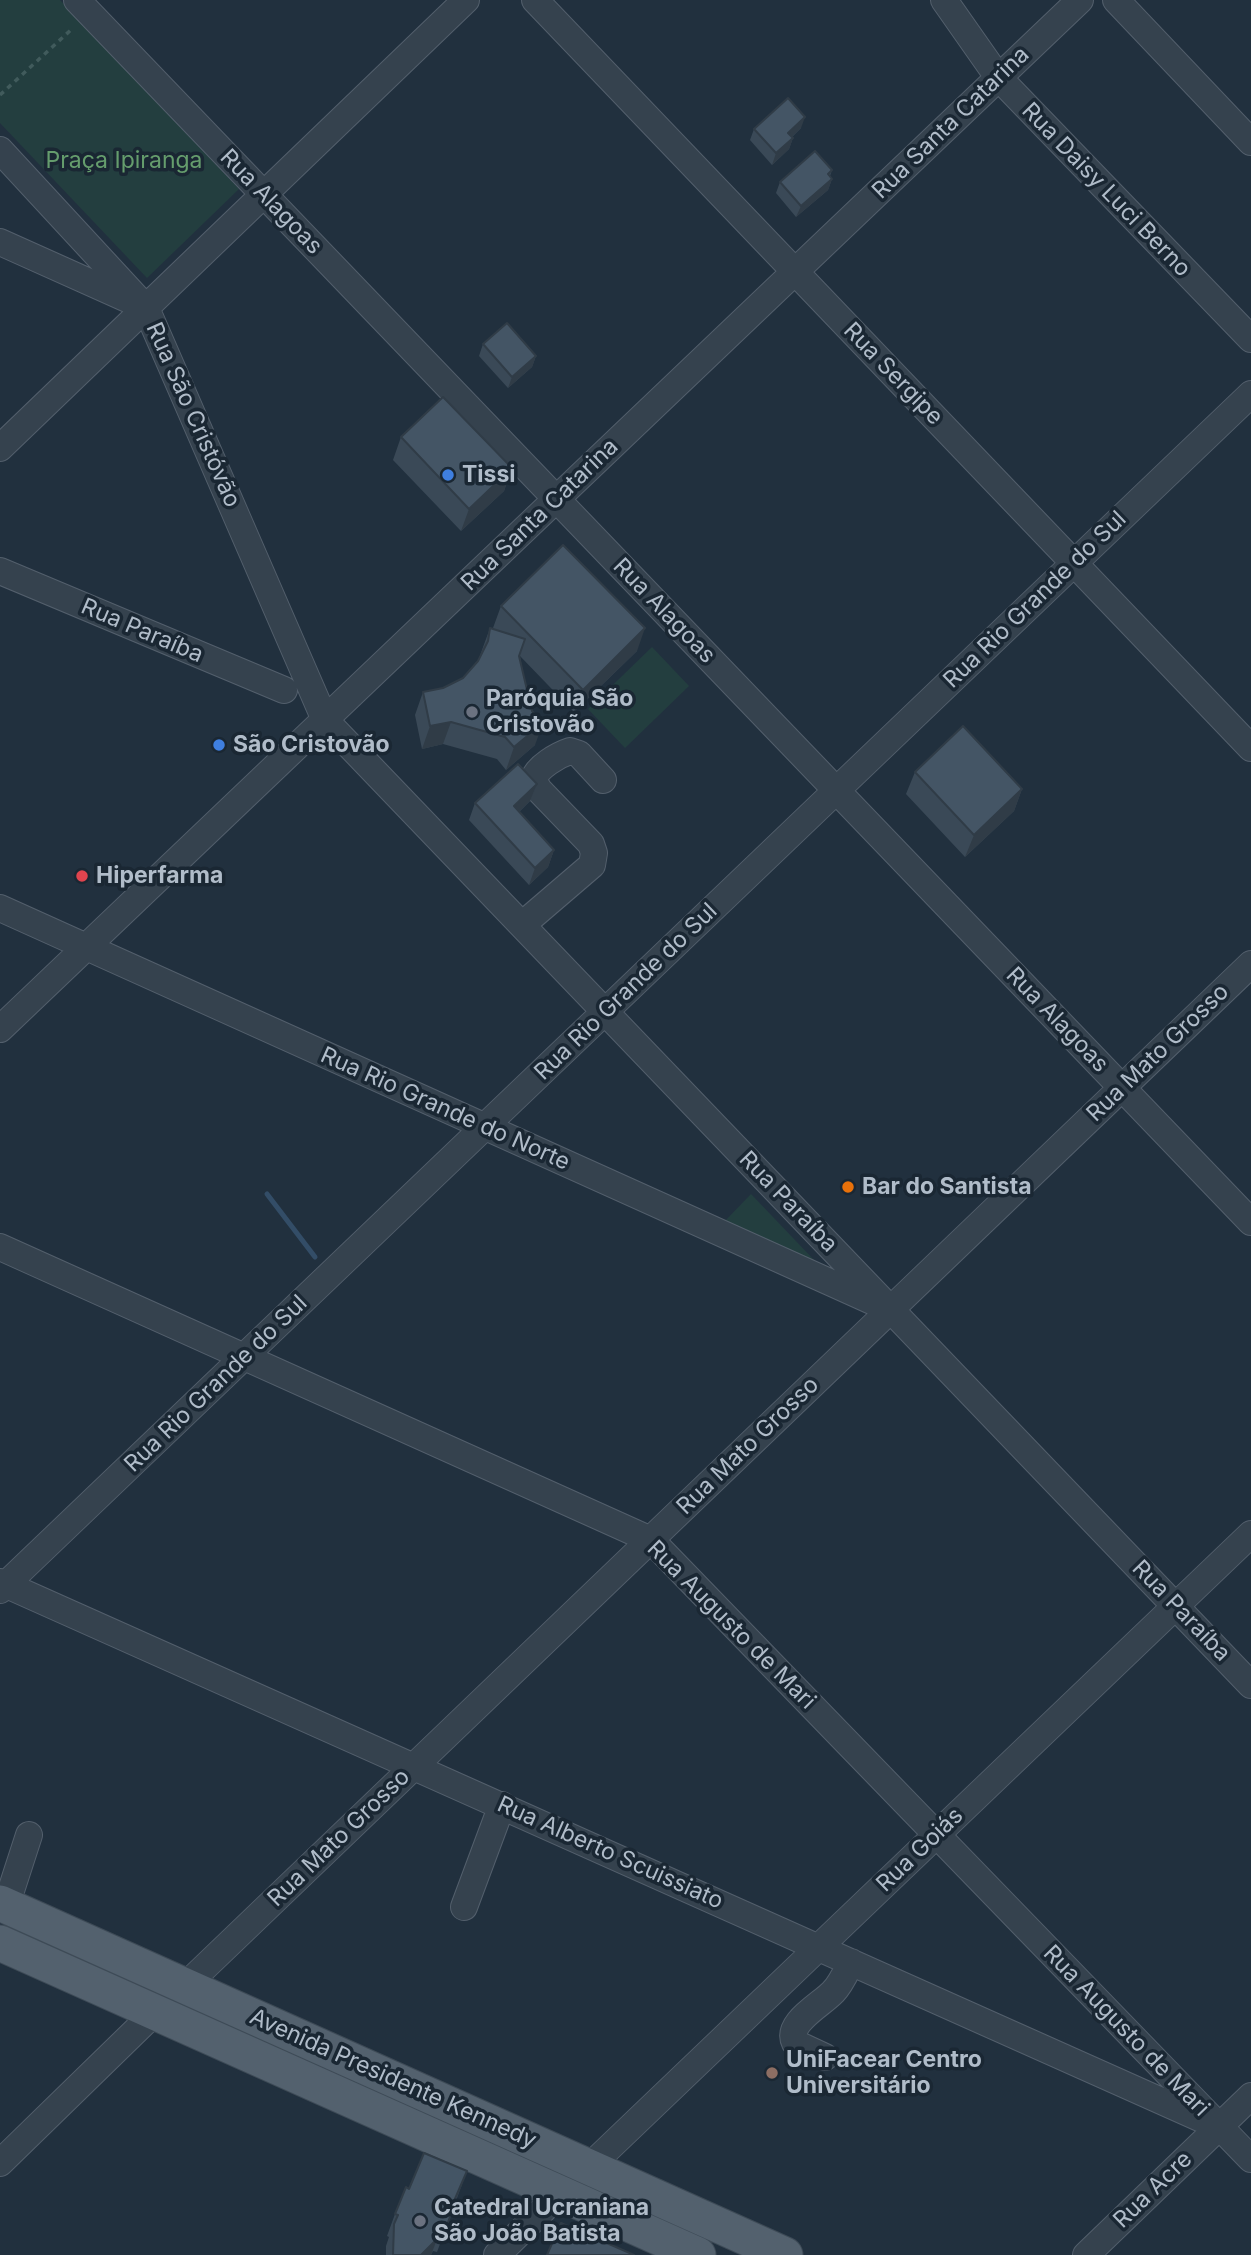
<!DOCTYPE html>
<html>
<head>
<meta charset="utf-8">
<style>
  body { margin:0 }
  canvas { display:block; background:#21303e }
</style>
</head>
<body>
<canvas width="1251" height="2255"></canvas>
<script>
const ctx = document.querySelector('canvas').getContext('2d');
ctx.lineJoin = 'round';
function fillPath(path, color) { ctx.fillStyle = color; ctx.fill(path, 'evenodd'); }
function stroke(path, color, width, dash) { ctx.strokeStyle = color; ctx.lineWidth = width; ctx.lineCap = dash ? 'butt' : 'round'; ctx.setLineDash(dash || []); ctx.stroke(path); }
function label(font, color, halo, rows, align = 'center') {
  ctx.font = font + ' Inter,sans-serif'; ctx.lineWidth = 7; ctx.setLineDash([]); ctx.textBaseline = 'middle'; ctx.strokeStyle = halo; ctx.fillStyle = color; for (const [text, x, y, turn = 0] of rows) {
    ctx.save(); ctx.translate(x, y); ctx.rotate((+turn || 0) * Math.PI / 180); ctx.textAlign = isNaN(turn) ? turn : align; if (halo) ctx.strokeText(text, 0, 0); ctx.fillText(text, 0, 0); ctx.restore();
  }
}
const green = new Path2D(`
  M0,0H60L239,189L147,278L0,123Z
  M652,647L689,686L625,748L588,709Z
  M751,1194L815,1261L725,1221Z`);
const stream = new Path2D(`
  M267,1194L315,1257`);
const path = new Path2D(`
  M0,95L73,28`);
const minor = new Path2D(`
  M77,0L1251,1222
  M535,0L1251,748
  M944,0L998,77L1251,339
  M1116,0L1251,142
  M0,150L146,308L325,720L1251,1685
  M0,242L136,303
  M0,448L466,0
  M0,571L284,690
  M0,908L876,1303
  M522,925L592,865L594,853L591,844L539,790L533,780C537,767 558,755 570,751L579,754L603,780
  M0,1029L1080,0
  M0,1247L651,1540L1251,2159
  M0,1582L1206,2121
  M0,1590L1251,394
  M6,1906L29,1835
  M464,1907L502,1805
  M185,1986L1251,964
  M825,2057L795,2043C785,2023 821,2005 833,1992C841,1984 846,1972 851,1962
  M0,2163L155,2012
  M589,2167L1251,1534
  M497,2255L560,2193
  M1086,2255L1251,2096`);
const major = new Path2D(`
  M0,1903L785,2255
  M0,1943L698,2255`);
const wall = new Path2D(`
  M801,128L792,137L793,138L789,149L772,165L750,140L754,129Z
  M832,170L830,176L832,179L828,190L796,217L776,193L780,182Z
  M483,344L536,356L532,367L508,388L479,356Z
  M401,437L512,468L504,491L461,531L393,460Z
  M501,606L637,651L574,712L520,656L535,745L506,770L497,759L443,744L422,749L415,715L423,692L443,688L463,678L478,661L490,628L494,629L493,628Z
  M915,772L1022,789L1014,811L965,857L906,794Z
  M537,784L530,801L519,812L554,850L548,867L529,885L469,820L475,803Z
  M467,2171L437,2252L433,2251L431,2255H386V2246L389,2237L387,2236L395,2214L409,2189Z`);
const shadedWall = new Path2D(`
  M805,117L801,128L784,144L788,133Z
  M793,138L789,149L772,165L776,153Z
  M832,179L828,190L796,217L801,206Z
  M536,356L532,367L508,388L512,377Z
  M512,468L504,491L461,531L469,509Z
  M645,628L637,651L574,712L583,690Z
  M451,722L443,744L422,749L430,726Z
  M543,723L535,745L506,770L514,747Z
  M537,784L530,801L507,823L514,806Z
  M1022,789L1014,811L965,857L974,835Z
  M554,850L548,867L529,885L535,868Z
  M441,2229L431,2255H421Z`);
const building = new Path2D(`
  M788,98L805,117L788,133L793,138L776,153L754,129Z
  M815,151L832,170L828,174L832,179L801,206L780,182Z
  M507,323L536,356L512,377L483,344Z
  M443,397L512,468L469,509L401,437Z
  M563,545L645,628L583,690L501,606Z
  M490,628L525,639L519,656L532,711L543,723L514,747L505,737L451,722L430,726L423,692L443,688L463,678L478,661L488,641Z
  M963,726L1022,789L974,835L915,772Z
  M518,764L537,784L514,806L554,850L535,868L475,803Z
  M424,2153L467,2171L451,2208L453,2209L445,2230L441,2229L436,2240L421,2255H393L394,2224L398,2215L395,2214L406,2187L409,2189Z
  M561,2223L634,2255H547Z`);
const markers = [
  [448,475,7,"#3f7fe0"],
  [472,712,7,"#6b7280"],
  [219,745,7,"#3f7fe0"],
  [82,876,7,"#e0444e"],
  [848,1187,7,"#e8710a"],
  [772,2073,7,"#8d6e63"],
  [420,2221,7,"#6b7280"]
];
const streetNames = [
  ["Rua Santa Catarina",951,123,-44],
  ["Rua Daisy Luci Berno",1106,190,46],
  ["Rua Alagoas",271,202,46],
  ["Rua Sergipe",893,374,46],
  ["Rua São Cristóvão",193,415,66],
  ["Rua Santa Catarina",540,515,-44],
  ["Rua Rio Grande do Sul",1035,600,-44],
  ["Rua Alagoas",664,611,46],
  ["Rua Paraíba",142,631,23],
  ["Rua Rio Grande do Sul",626,992,-44],
  ["Rua Alagoas",1057,1020,46],
  ["Rua Mato Grosso",1158,1053,-44],
  ["Rua Rio Grande do Norte",445,1109,24],
  ["Rua Paraíba",788,1202,46],
  ["Rua Rio Grande do Sul",216,1384,-44],
  ["Rua Mato Grosso",748,1446,-44],
  ["Rua Paraíba",1181,1611,46],
  ["Rua Augusto de Mari",731,1625,45],
  ["Rua Mato Grosso",339,1838,-44],
  ["Rua Goiás",920,1850,-44],
  ["Rua Alberto Scuissiato",610,1853,24],
  ["Rua Augusto de Mari",1126,2031,46],
  ["Avenida Presidente Kennedy",393,2079,24],
  ["Rua Acre",1153,2190,-44]
];
const parkNames = [
  ["Praça Ipiranga",124,161]
];
const poiNames = [
  ["Tissi",462,475],
  ["Paróquia São",486,699],
  ["Cristovão",486,725],
  ["São Cristovão",233,745],
  ["Hiperfarma",96,876],
  ["Bar do Santista",862,1187],
  ["UniFacear Centro",786,2060],
  ["Universitário",786,2086],
  ["Catedral Ucraniana",434,2208],
  ["São João Batista",434,2234]
];
fillPath(green, '#233e3f');
stroke(stream, '#334d67', 5);
stroke(minor, '#535f6c', 28);
stroke(major, '#3e4b57', 37);
stroke(path, '#415b5c', 3.5, [5, 5]);
stroke(minor, '#35424e', 26);
stroke(major, '#53616e', 35);
fillPath(wall, '#3a4957');
fillPath(shadedWall, '#303c47');
fillPath(building, '#445565');
stroke(building, '#303c47', 2);
for (const [x, y, r, color] of markers) { const dot = new Path2D(); dot.arc(x, y, r, 0, 2 * Math.PI); ctx.fillStyle = color; ctx.fill(dot); stroke(dot, '#1a2733', 2.5); }
label('23px', '#b0bcc9', '#1a2733', streetNames);
label('23px', '#659d6d', '#1a2733', parkNames);
label('bold 23px', '#b0bcc9', '#1a2733', poiNames, 'left');
</script>
</body>
</html>
